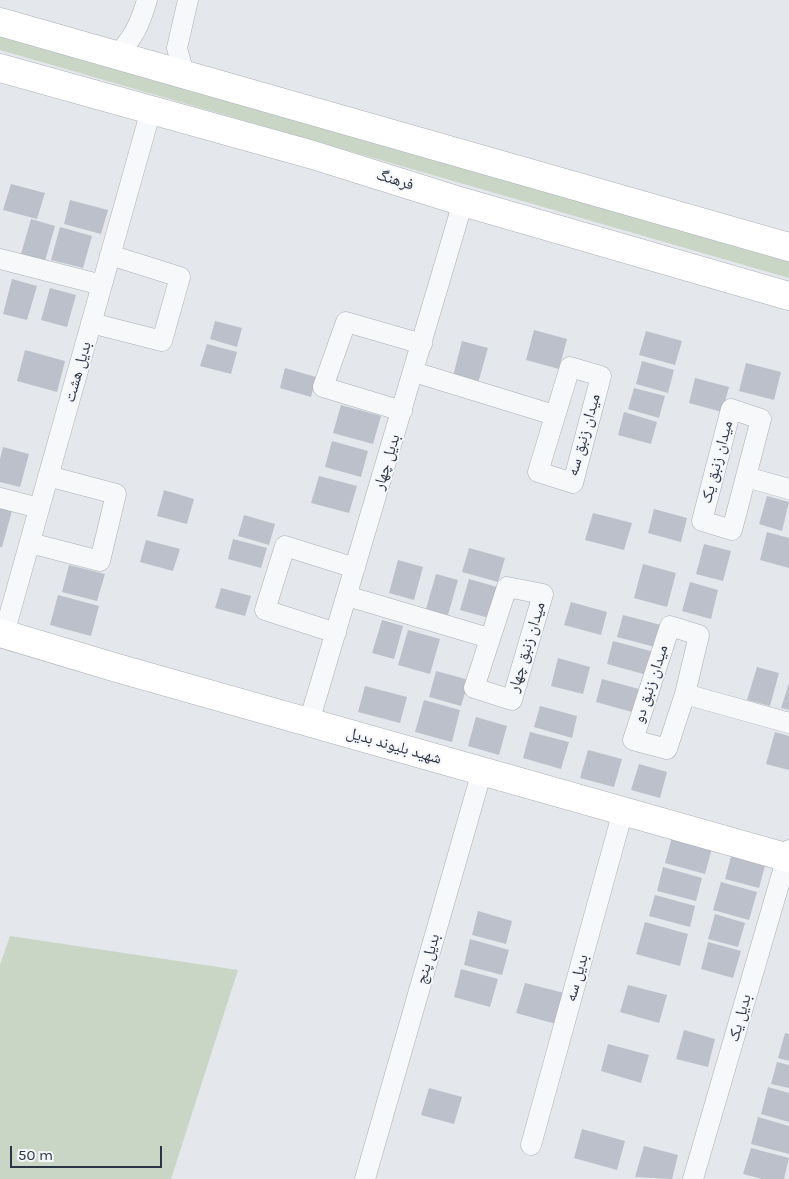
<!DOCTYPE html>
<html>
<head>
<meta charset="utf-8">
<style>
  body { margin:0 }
  #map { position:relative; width:789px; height:1179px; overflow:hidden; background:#e4e7ec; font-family:Karla,sans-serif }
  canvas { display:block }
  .scale { position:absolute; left:10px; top:1146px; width:152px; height:22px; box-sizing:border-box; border:2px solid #2b3445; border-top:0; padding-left:6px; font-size:15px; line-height:18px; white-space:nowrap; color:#2b3445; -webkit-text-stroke:4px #f4f6f9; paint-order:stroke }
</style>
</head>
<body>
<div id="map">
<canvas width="789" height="1179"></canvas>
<div class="scale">50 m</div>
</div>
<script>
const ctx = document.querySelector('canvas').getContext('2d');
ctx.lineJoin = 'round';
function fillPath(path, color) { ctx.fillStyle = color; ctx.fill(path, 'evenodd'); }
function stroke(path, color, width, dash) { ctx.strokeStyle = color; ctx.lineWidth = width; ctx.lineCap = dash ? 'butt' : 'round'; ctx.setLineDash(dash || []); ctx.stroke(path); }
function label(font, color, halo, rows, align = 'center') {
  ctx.font = font + ' Karla,"Noto Naskh Arabic",sans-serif'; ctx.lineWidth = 4; ctx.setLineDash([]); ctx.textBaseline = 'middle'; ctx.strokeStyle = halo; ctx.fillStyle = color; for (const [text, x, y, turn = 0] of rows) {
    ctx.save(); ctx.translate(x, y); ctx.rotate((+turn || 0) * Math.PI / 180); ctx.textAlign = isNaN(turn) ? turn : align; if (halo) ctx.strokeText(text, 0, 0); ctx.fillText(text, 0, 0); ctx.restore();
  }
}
const green = new Path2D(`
  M0,34L789,262V278L0,50Z
  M10,936L238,970L171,1179H0V965Z`);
const building = new Path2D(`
  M11,184L45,193L37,219L3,210Z
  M70,200L108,210L101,234L64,224Z
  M31,219L55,226L45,261L21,254Z
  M60,227L92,236L83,268L51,260Z
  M12,279L37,286L27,320L3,314Z
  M50,288L76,295L67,327L41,320Z
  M215,321L242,328L237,347L210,339Z
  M534,330L567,339L559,369L526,360Z
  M646,331L682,341L675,365L639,355Z
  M462,341L488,348L478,383L453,376Z
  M207,344L237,352L231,374L200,366Z
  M25,350L65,361L57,392L17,381Z
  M642,361L674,370L668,393L636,384Z
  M746,363L781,372L774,400L739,391Z
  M285,368L316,377L311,397L280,388Z
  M695,378L729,387L722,412L689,403Z
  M634,388L665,396L659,418L628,409Z
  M341,405L381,416L373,444L333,433Z
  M624,412L657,422L651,444L618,435Z
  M332,441L368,451L361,477L325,467Z
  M3,447L29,454L20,487L0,482V459Z
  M319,476L357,486L349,513L311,503Z
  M164,490L194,499L187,524L157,516Z
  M767,496L789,502L782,531L759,524Z
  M0,508L12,511L2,547H0Z
  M654,509L687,518L681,542L648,533Z
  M593,513L632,523L624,550L585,540Z
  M244,515L275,524L269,545L238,536Z
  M767,532L789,538V568L760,560Z
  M233,539L267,548L261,568L228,559Z
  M146,540L180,549L173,571L140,562Z
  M704,544L731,551L723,581L696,574Z
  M469,548L505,558L498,582L462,572Z
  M398,560L423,567L414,600L389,593Z
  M643,564L676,573L667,607L634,598Z
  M69,565L105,574L97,601L62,592Z
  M436,574L458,580L448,615L426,609Z
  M469,579L497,587L489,618L460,610Z
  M690,582L718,590L711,619L682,611Z
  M221,588L251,596L245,616L215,608Z
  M58,595L99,606L91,636L50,625Z
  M571,602L607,612L601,635L564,625Z
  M623,615L661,625L655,647L617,637Z
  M382,620L403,626L394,659L372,653Z
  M408,630L440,639L430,674L398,665Z
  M613,641L654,652L647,675L607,664Z
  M558,658L590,667L583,694L551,686Z
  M757,667L779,673L770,706L747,700Z
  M436,671L469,680L461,706L429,697Z
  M602,679L639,689L632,712L596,702Z
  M789,683V710L781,708Z
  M365,686L407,697L400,723L358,712Z
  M424,700L460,710L452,742L415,732Z
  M540,706L577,716L572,738L534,727Z
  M476,717L507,726L499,755L468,746Z
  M530,732L569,742L561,769L523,758Z
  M775,732L789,736V770L766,764Z
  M588,750L622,759L614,787L580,778Z
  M639,764L667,772L660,798L631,790Z
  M672,837L712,848L705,874L665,863Z
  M732,853L766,862L759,888L725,879Z
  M663,867L702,878L696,901L657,891Z
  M721,882L757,892L749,920L713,910Z
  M655,895L695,906L690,927L649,916Z
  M478,911L512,921L506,944L472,935Z
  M715,914L745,923L738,947L708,939Z
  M645,922L688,934L680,966L636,954Z
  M470,939L509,950L502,975L464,965Z
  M708,942L741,951L733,978L701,969Z
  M461,969L498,979L490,1007L454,997Z
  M525,983L564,993L556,1024L516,1013Z
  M628,985L667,995L659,1023L620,1012Z
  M684,1030L715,1039L708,1067L676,1059Z
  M785,1033L789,1034V1061L778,1058Z
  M608,1044L649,1055L641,1083L601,1071Z
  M777,1062L789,1065V1088L771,1084Z
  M768,1087L789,1093V1122L761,1114Z
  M429,1088L462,1097L454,1124L421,1115Z
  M758,1117L789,1126V1154L751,1144Z
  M582,1129L625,1141L617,1170L574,1158Z
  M644,1146L678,1155L672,1179L635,1177Z
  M751,1148L789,1158L784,1179H762L743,1174Z`);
const street = new Path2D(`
  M117,55C134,37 140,24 147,0
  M184,74L177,48L188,0
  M0,259L102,285
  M91,323L162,341L180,277L110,255
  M570,367L601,376L573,483L538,472Z
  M414,372L554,415
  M731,409L761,419L732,530L702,521Z
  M402,411L323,387L346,322L422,344
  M746,477L789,489
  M0,498L39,508
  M30,543L100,561L116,494L48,476
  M507,587L543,594L512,700L474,688Z
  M347,596L489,638
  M670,626L699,635L685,694L667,749L633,740Z
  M336,633L265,610L285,546L355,568
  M4,634L151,110
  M685,694L789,723
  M309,722L463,202
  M531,1145L623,811
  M365,1179L482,771
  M693,1179L789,850`);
const secondary = new Path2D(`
  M0,22L789,247
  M0,68L313,155L463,202L789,296
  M0,633L117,668L789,858`);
const streetNames = [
  ["فرهنگ",395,180,17],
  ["بدیل هشت",78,372,-74],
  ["میدان زنبق سه",584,435,-74],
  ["بدیل چهار",387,462,-73],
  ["میدان زنبق یک",717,462,-75],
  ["میدان زنبق چهار",527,647,-73],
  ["میدان زنبق دو",651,684,-72],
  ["شهید بلیوند بدیل",394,746,16],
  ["بدیل پنج",428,959,-74],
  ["بدیل سه",577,978,-74],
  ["بدیل یک",740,1018,-74]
];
fillPath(green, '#c9d6c5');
fillPath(building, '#bbc0ca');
stroke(street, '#a9aeb7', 21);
stroke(secondary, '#a9aeb7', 29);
stroke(street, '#f7f8fa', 20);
stroke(secondary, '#fff', 28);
label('16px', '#2b3445', '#f4f6f9', streetNames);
</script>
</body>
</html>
